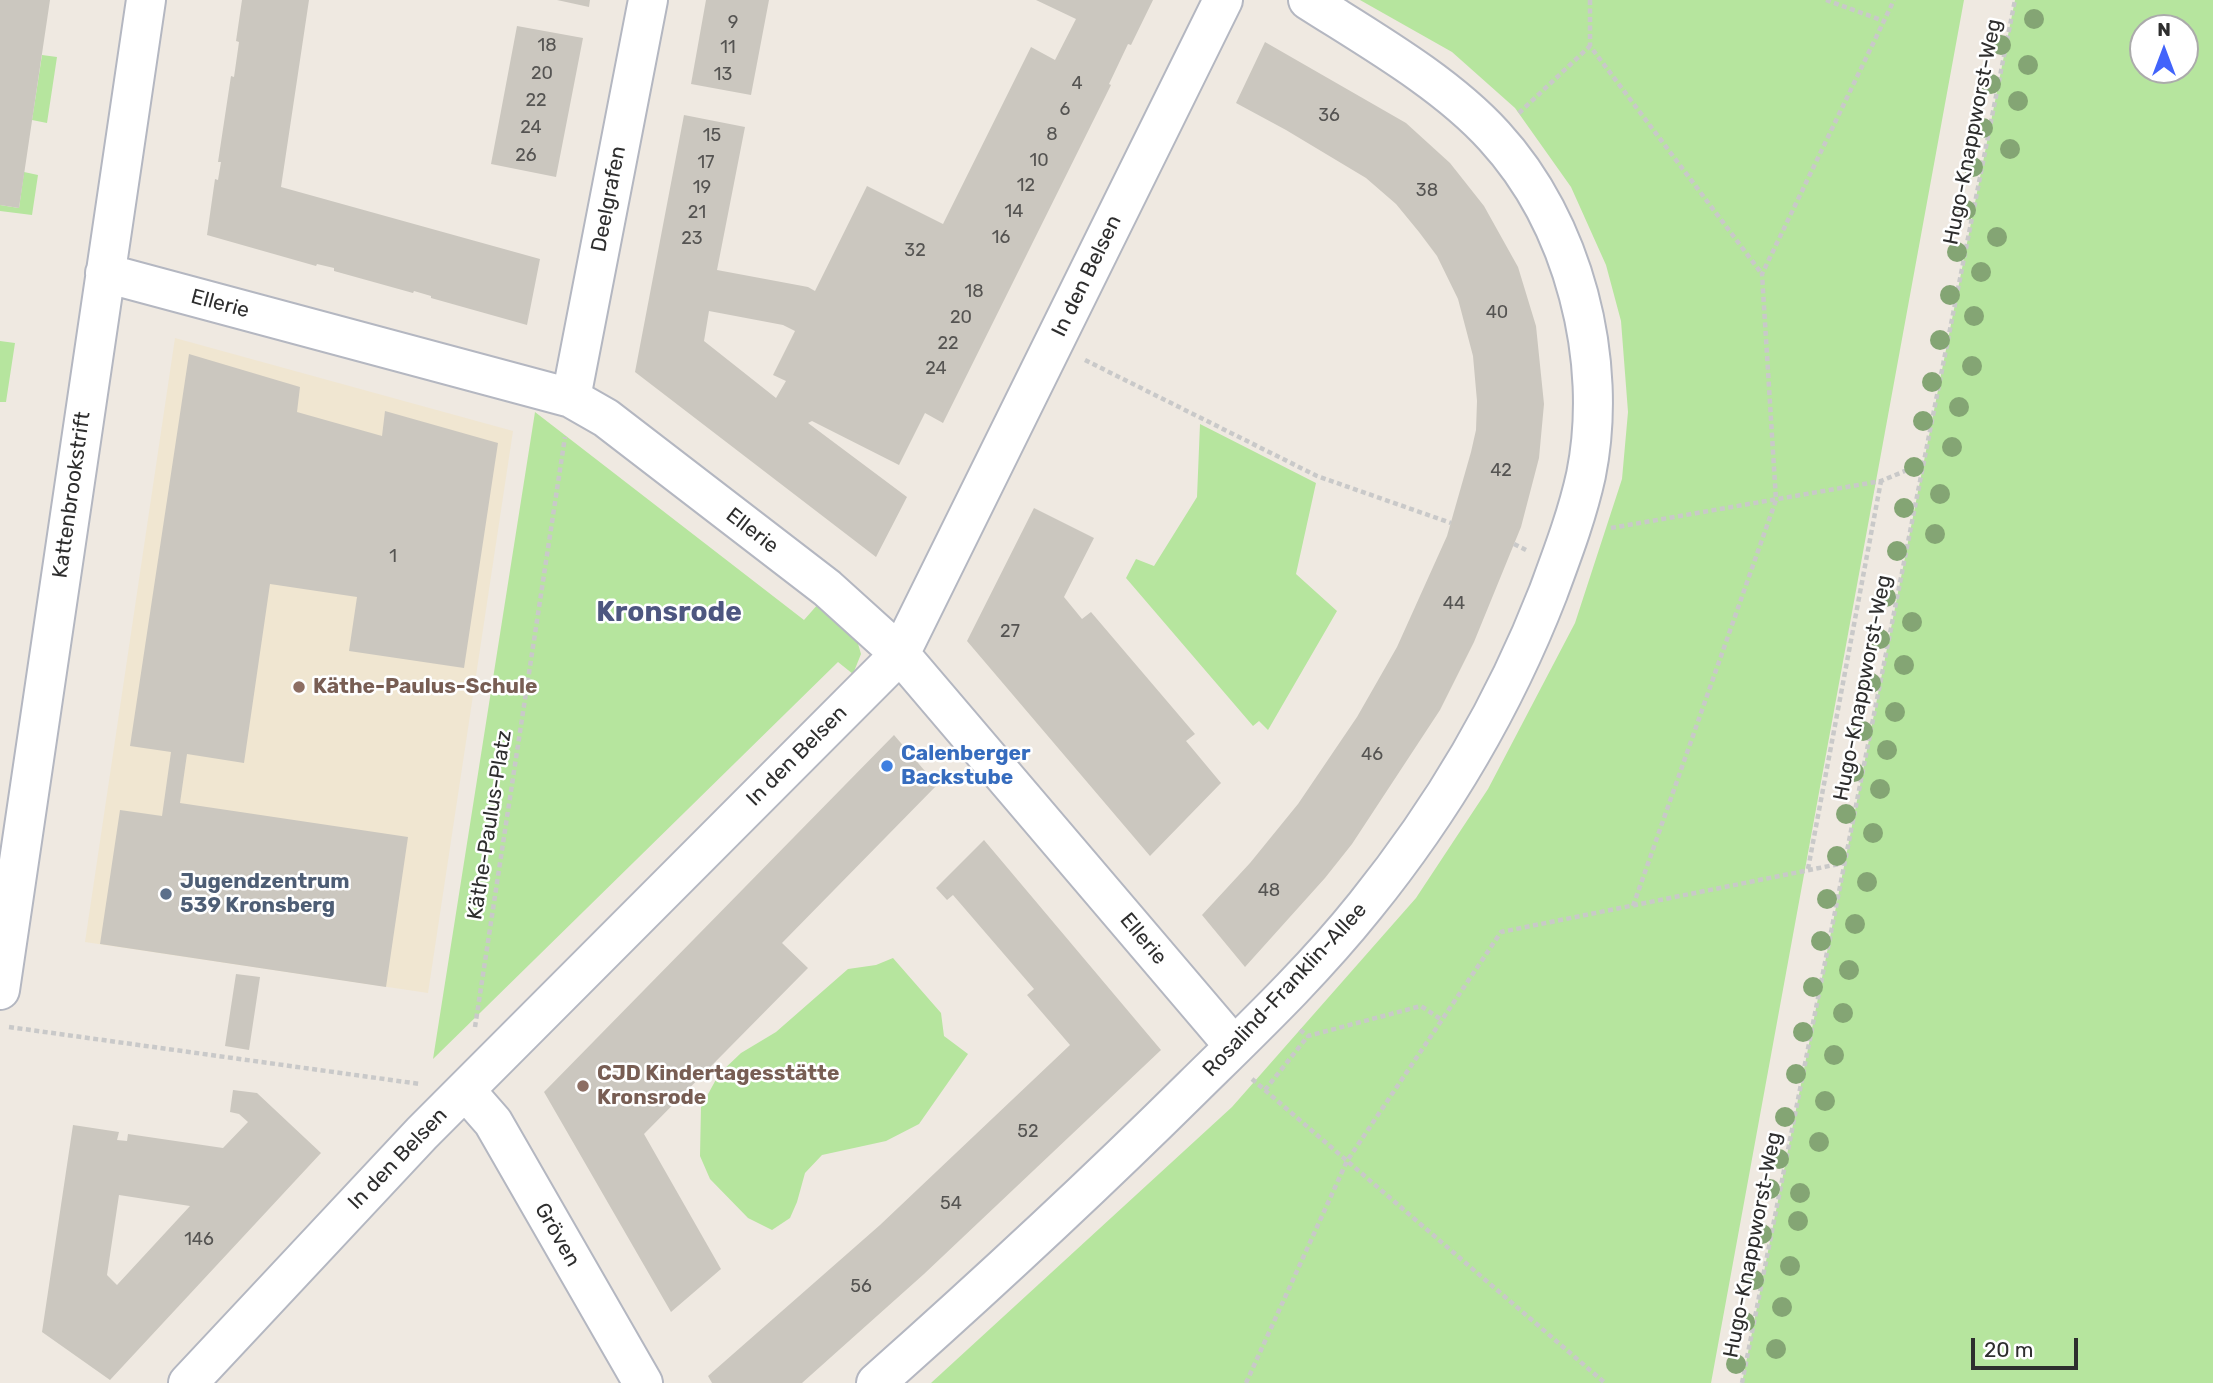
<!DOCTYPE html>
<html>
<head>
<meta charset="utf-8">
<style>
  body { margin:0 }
  #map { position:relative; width:2213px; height:1383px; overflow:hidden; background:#efe9e1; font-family:Rubik,sans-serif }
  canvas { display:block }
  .north { position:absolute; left:2129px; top:14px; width:70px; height:70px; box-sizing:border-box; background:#fff; border:2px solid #ababab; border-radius:50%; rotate:0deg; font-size:19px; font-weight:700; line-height:28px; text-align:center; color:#2e2e2e }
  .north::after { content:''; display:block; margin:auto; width:24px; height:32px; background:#4264fb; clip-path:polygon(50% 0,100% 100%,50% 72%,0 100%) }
  .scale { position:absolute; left:1971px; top:1338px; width:107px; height:32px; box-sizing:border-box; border:4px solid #2e2e2e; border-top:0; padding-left:9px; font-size:21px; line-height:24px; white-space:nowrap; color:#2e2e2e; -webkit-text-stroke:5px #fff; paint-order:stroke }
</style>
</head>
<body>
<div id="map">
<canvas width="2213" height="1383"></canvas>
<div class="north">N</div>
<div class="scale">20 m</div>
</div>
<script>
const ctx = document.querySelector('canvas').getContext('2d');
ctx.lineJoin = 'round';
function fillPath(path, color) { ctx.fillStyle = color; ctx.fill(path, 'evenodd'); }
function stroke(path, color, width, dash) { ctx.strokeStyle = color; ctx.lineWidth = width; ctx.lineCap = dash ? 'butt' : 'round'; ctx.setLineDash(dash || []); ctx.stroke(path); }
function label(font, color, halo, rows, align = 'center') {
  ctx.font = font + ' Rubik,sans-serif'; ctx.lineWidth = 5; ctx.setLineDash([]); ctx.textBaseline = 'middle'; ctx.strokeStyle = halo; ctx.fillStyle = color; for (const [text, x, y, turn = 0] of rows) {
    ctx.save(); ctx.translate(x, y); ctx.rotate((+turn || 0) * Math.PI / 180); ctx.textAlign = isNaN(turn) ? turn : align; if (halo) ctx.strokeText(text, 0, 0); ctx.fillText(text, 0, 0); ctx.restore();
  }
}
const education = new Path2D(`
  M175,338L513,431L428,993L85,942Z`);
const green = new Path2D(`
  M1360,0H1964L1711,1383H931L1232,1107L1416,898L1488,789L1575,623L1622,479L1628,412L1621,321L1606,265L1571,187L1515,108L1452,52Z
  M2015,0H2213V1383H1742ZM2143,28H2185V70H2143Z
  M42,55L57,57L47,123L32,120Z
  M24,172L38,175L32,215L0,211V205L19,208Z
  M0,341L15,343L6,402H0Z
  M535,412L804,620L819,603L855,633L861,654L853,674L838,662L433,1059Z
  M1200,424L1316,483L1296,574L1337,611L1268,730L1259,721L1253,726L1126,578L1136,559L1154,566L1197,497Z
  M893,958L941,1013L944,1036L968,1054L919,1124L886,1141L822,1155L805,1173L797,1202L790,1218L772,1230L748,1218L710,1179L700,1156L701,1107L719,1074L741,1053L776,1032L848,969L876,965Z`);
const building = new Path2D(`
  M0,0H50L19,208L0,205Z
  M242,0H309L281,187L540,259L527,325L431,298V296L414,291L413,293L334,271V268L317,264L316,266L207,235L215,179L218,180L221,162H218L231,76L234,77L239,42L236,41Z
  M557,0H590L589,7Z
  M706,0H769L751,95L691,84Z
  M1036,0H1153L1131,45L1128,44L1109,84L1111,85L943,423L925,413L899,465L812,421L808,423L907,497L876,557L635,372L684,115L745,127L717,270L808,287L815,291L867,186L943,224L1031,47L1055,60L1076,19ZM709,311L783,325L795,331L773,375L786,381L776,398L704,341Z
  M517,26L583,38L556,177L491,164Z
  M1265,42L1406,123L1450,163L1484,206L1518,267L1536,326L1544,404L1539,458L1521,527L1474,642L1440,710L1352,844L1325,878L1245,967L1202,915L1250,863L1298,804L1357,717L1397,647L1447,536L1471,452L1476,430L1477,401L1473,356L1458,299L1437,256L1419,232L1396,204L1366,178L1286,130L1236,103Z
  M189,354L300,387L297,412L382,436L385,411L498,443L464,668L349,651L357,597L270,584L244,763L187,754L180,803L408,837L386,987L100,944L120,810L162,816L171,752L130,746Z
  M1034,508L1094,538L1064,597L1082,619L1091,612L1195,734L1186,741L1221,783L1150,856L967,641Z
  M894,735L937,785L782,943L808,968L644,1134L721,1269L671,1312L544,1092Z
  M984,840L1161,1050L924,1274L802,1383H712L708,1376L880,1225L1070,1045L1027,995L1034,989L953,895L947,900L936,888Z
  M236,974L260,977L249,1050L225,1046Z
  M233,1090L257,1093L321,1153L110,1380L42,1332L73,1125L119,1132L117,1140L127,1141L128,1134L223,1148L248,1122L239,1114L230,1112ZM119,1195L190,1206L117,1285L107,1275Z`);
const path = new Path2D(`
  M1590,0V46L1762,274
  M1826,0L1884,21
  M1519,113L1590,46
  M1085,360L1317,476L1451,523
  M1611,528L1881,481L1924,463
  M1514,544L1526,550
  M1808,869L1881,481
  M1633,906L1776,500L1762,274L1894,0
  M9,1027L420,1084
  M475,1027L565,437
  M1300,1030L1308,1036L1421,1006L1442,1020
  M1252,1079L1605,1383
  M1265,1090L1308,1036
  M1246,1383L1347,1161L1501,932L1844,863
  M1742,1383L2015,0`);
const minor = new Path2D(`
  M105,273L571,398L606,418L827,588L900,654L1234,1046
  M571,398L648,0
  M0,990L146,0
  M465,1090L493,1122L643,1383
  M188,1383L422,1133L900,654L1223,0
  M876,1383C984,1287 1091,1188 1194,1086C1253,1028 1313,971 1365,906C1441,812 1504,706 1548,593C1562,555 1577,516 1586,475C1609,360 1574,223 1494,136C1445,82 1369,39 1308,0`);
const trees = [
  [2034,19],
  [2001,45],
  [2028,65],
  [1991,84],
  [2018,101],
  [1983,128],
  [2010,149],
  [1973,167],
  [1966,210],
  [1997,237],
  [1957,252],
  [1981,272],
  [1950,295],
  [1974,316],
  [1940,340],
  [1972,366],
  [1932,382],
  [1959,407],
  [1923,421],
  [1952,447],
  [1914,467],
  [1940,494],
  [1904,508],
  [1935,534],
  [1897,551],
  [1886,597],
  [1912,622],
  [1880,639],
  [1904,665],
  [1871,683],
  [1895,712],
  [1863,731],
  [1887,750],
  [1854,772],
  [1880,789],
  [1846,814],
  [1873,833],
  [1837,856],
  [1867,882],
  [1827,899],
  [1855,924],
  [1821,941],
  [1849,970],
  [1813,987],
  [1843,1013],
  [1803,1032],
  [1834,1055],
  [1796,1074],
  [1825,1101],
  [1785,1117],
  [1819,1142],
  [1779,1159],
  [1770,1189],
  [1800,1193],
  [1798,1221],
  [1762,1234],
  [1790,1266],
  [1754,1280],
  [1782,1307],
  [1745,1322],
  [1776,1349],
  [1736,1364]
];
const markers = [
  [299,687,7,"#8d6e63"],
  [887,766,7,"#3f7fe0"],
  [166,894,7,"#5c6f8a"],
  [583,1086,7,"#8d6e63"]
];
const numberNames = [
  ["9",733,23],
  ["18",547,46],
  ["11",728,48],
  ["20",542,74],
  ["13",723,75],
  ["4",1077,84],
  ["22",536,101],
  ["6",1065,110],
  ["36",1329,116],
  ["24",531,128],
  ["8",1052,135],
  ["15",712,136],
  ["26",526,156],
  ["10",1039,161],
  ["17",706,163],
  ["12",1026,186],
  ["19",702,188],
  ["38",1427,191],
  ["14",1014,212],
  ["21",697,213],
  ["16",1001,238],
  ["23",692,239],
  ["32",915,251],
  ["18",974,292],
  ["40",1497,313],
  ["20",961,318],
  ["22",948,344],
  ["24",936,369],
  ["42",1501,471],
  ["1",393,557],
  ["44",1454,604],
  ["27",1010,632],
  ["46",1372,755],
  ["48",1269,891],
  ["52",1028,1132],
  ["54",951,1204],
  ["146",199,1240],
  ["56",861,1287]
];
const streetNames = [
  ["Hugo-Knappworst-Weg",1973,132,-79],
  ["Deelgrafen",609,199,-79],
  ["In den Belsen",1087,276,-64],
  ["Ellerie",220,304,15],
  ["Kattenbrookstrift",72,495,-82],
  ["Ellerie",752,531,38],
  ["Hugo-Knappworst-Weg",1863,688,-79],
  ["In den Belsen",797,756,-45],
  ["Käthe-Paulus-Platz",490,825,-81],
  ["Ellerie",1143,939,50],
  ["Rosalind-Franklin-Allee",1285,990,-47],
  ["In den Belsen",398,1159,-46],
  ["Gröven",557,1235,60],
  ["Hugo-Knappworst-Weg",1753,1245,-79]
];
const educationNames = [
  ["Käthe-Paulus-Schule",313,687],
  ["CJD Kindertagesstätte",597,1074],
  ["Kronsrode",597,1098]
];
const shopNames = [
  ["Calenberger",901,754],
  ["Backstube",901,778]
];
const serviceNames = [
  ["Jugendzentrum",180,882],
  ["539 Kronsberg",180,906]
];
const districtNames = [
  ["Kronsrode",669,613]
];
fillPath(education, '#f0e6d1');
fillPath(green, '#b6e59e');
fillPath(building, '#cbc7bf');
stroke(minor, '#b4b7c1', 42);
stroke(path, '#c9c9c9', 4.5, [5, 3.5]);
stroke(minor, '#fff', 38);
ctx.fillStyle = '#84a574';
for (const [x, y] of trees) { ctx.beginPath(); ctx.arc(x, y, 10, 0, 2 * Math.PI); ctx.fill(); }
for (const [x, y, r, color] of markers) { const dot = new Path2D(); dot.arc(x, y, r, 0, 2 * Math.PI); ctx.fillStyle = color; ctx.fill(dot); stroke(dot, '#fff', 2.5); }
label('18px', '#555452', null, numberNames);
label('21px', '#2e2e2e', '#fff', streetNames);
label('bold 21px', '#785e54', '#fff', educationNames, 'left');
label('bold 21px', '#366cbe', '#fff', shopNames, 'left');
label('bold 21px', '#4e5e75', '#fff', serviceNames, 'left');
label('bold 28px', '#4d5680', '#fff', districtNames);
</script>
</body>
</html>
